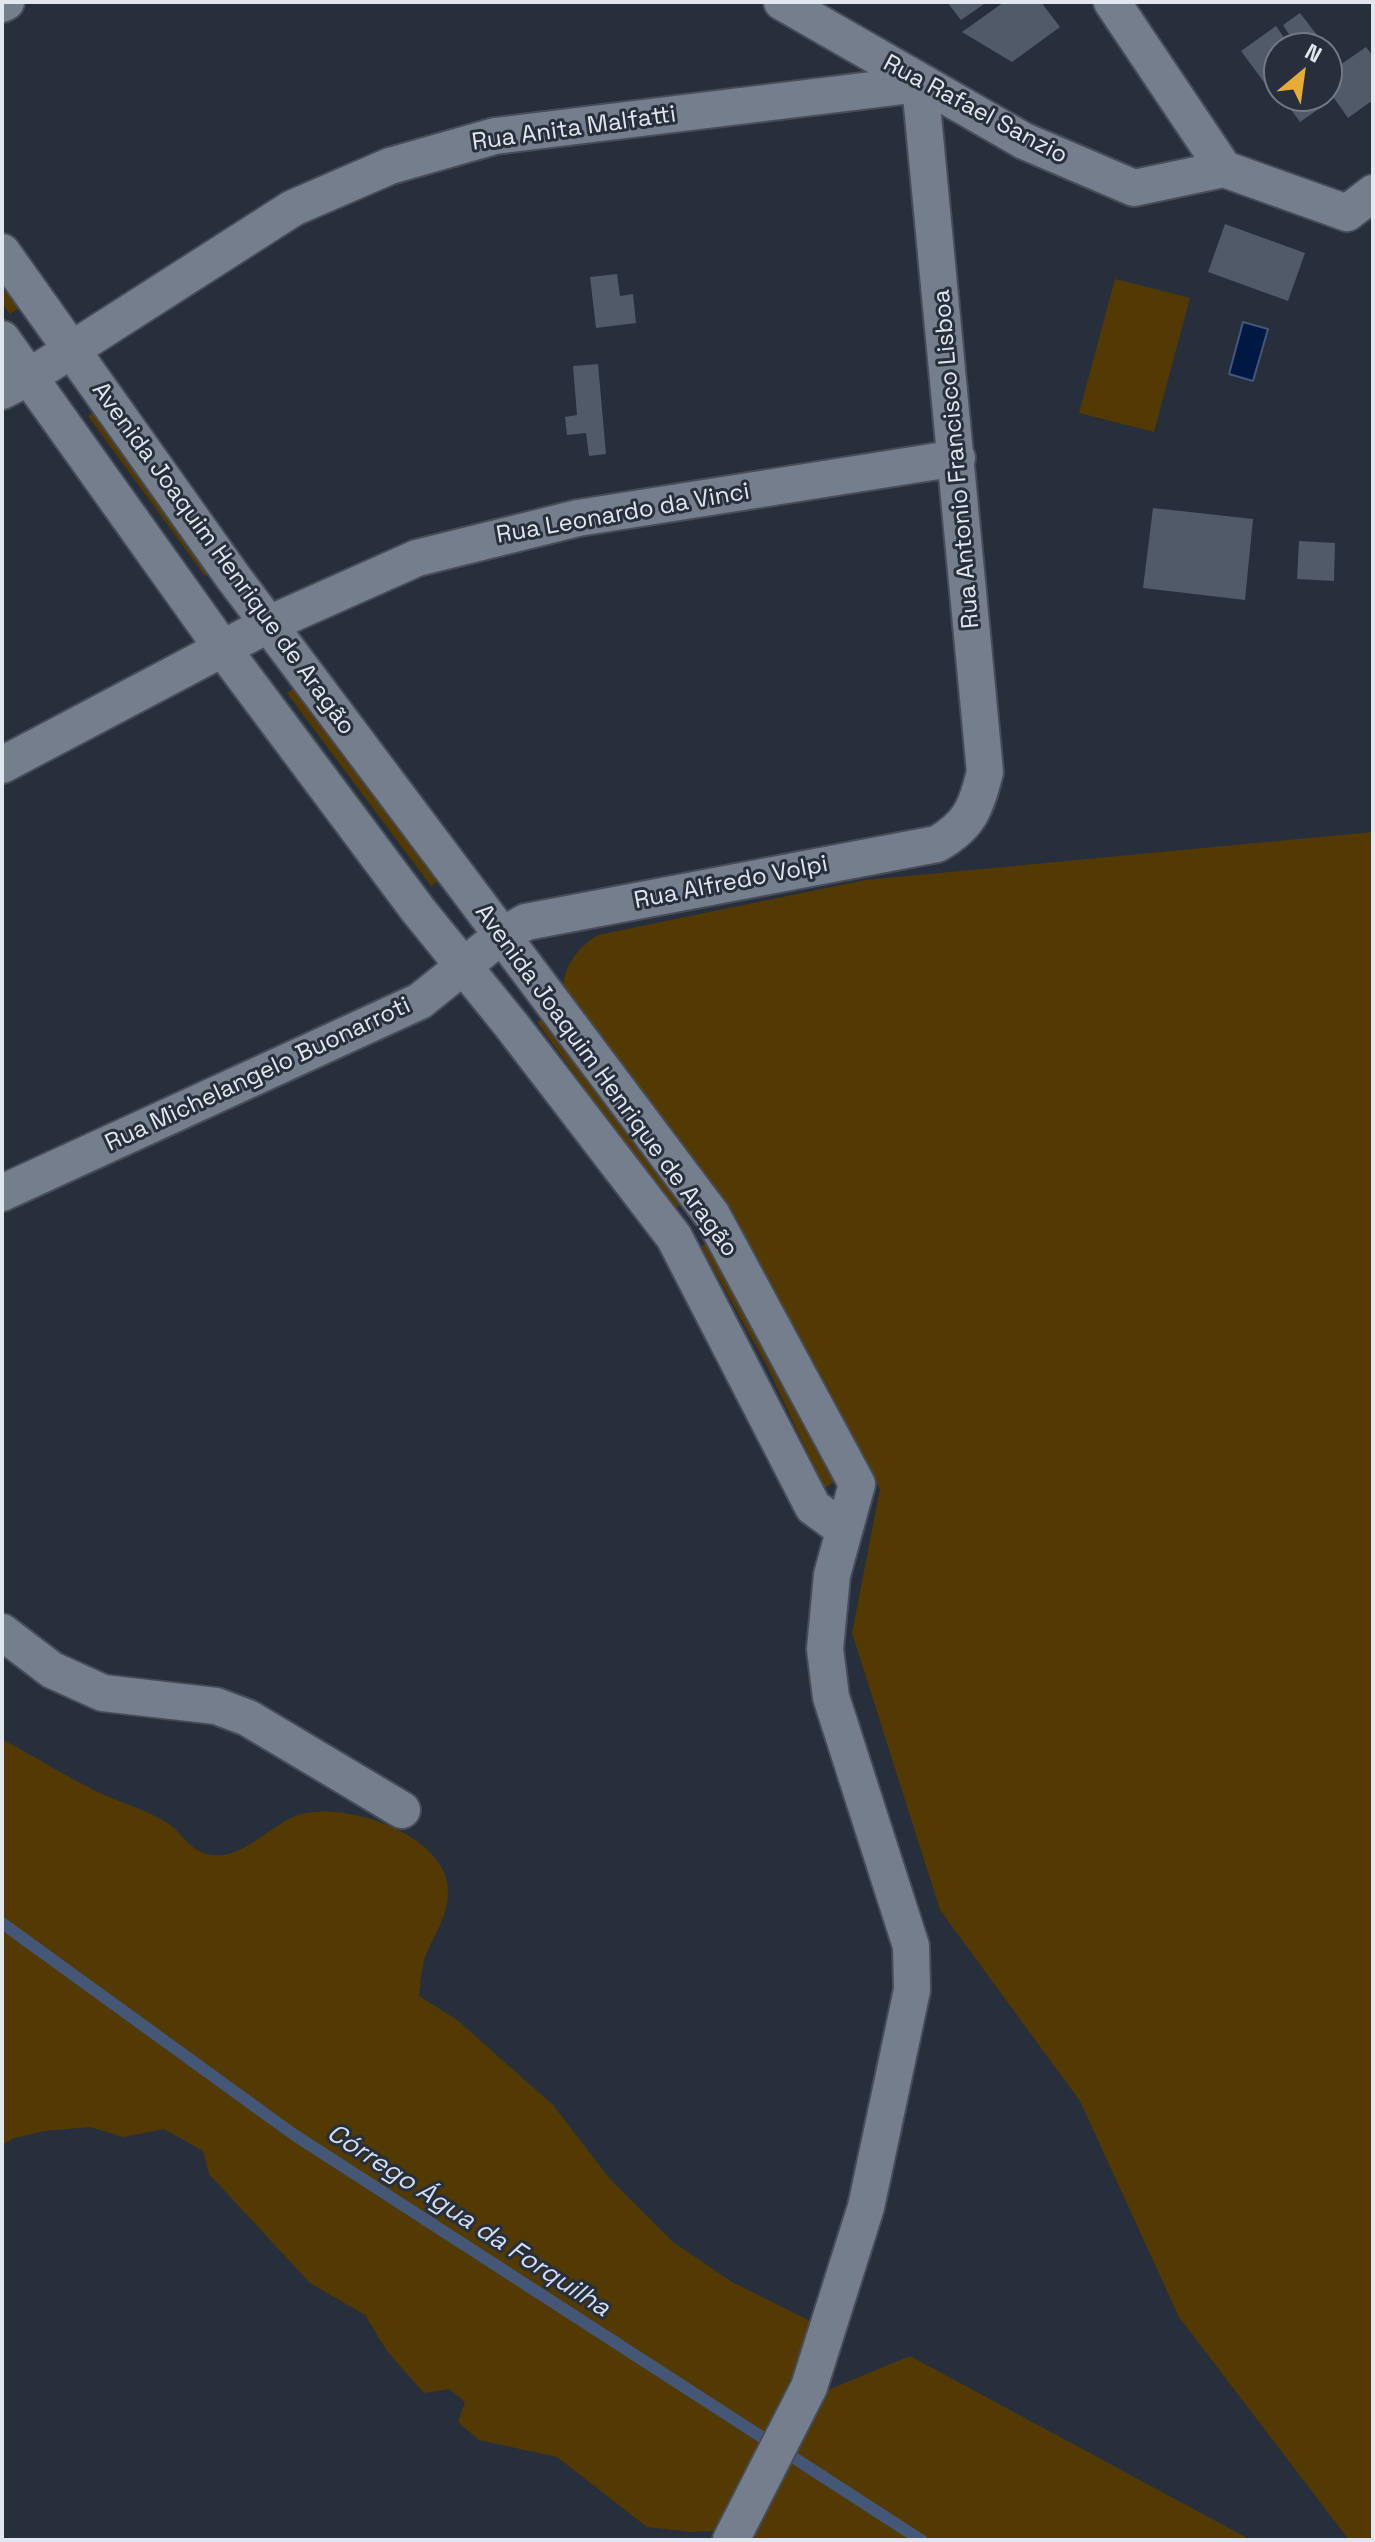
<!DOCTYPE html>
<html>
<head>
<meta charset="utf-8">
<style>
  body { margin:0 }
  #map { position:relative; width:1375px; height:2542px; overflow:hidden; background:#272f3c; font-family:"Space Grotesk",sans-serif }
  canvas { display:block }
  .frame { position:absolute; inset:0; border:4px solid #e2e7ef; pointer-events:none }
  .north { position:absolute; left:1263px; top:32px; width:80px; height:80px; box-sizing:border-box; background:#272f3c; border:2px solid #727984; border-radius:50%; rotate:29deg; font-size:22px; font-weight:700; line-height:32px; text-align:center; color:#e2e7ef }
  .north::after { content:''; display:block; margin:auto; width:28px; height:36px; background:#e5ad35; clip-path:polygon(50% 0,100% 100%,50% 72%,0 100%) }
</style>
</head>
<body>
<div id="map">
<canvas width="1375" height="2542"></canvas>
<div class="frame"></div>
<div class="north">N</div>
</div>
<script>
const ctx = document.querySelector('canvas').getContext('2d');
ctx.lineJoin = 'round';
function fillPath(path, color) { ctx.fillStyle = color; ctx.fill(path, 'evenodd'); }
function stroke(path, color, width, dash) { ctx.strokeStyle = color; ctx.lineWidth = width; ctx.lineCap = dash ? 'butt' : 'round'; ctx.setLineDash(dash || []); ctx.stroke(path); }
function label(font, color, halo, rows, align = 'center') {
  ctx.font = font + ' "Space Grotesk",sans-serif'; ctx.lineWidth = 6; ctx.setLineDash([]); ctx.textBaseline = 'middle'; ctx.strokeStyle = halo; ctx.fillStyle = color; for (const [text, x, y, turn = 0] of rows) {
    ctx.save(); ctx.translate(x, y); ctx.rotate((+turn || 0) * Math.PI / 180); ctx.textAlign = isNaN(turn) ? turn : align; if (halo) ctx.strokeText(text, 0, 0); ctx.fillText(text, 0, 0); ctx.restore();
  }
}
const green = new Path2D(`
  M1115,279L1190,298L1154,432L1079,413Z
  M2,281L21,307L10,314L2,303Z
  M99,408L216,568L205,576L88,416Z
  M298,684L443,877L431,886L287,693Z
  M1373,832V2540H1349L1179,2317L1080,2101L940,1910L852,1633L880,1489L778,1305L563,999C561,970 574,950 598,935L865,880Z
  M547,1014L683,1203L673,1210L537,1022Z
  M715,1240L836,1481L824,1488L768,1368L701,1246Z
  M2,1739C34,1756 65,1776 98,1792C119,1802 144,1809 164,1821C183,1831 188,1852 212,1855C242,1859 268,1828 293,1817C339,1797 451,1835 448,1893C447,1918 435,1932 426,1955C421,1967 421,1983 419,1996L456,2019L553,2105L610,2179L673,2242L732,2282L810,2321L792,2382L731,2530L692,2532L647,2527L557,2457L479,2440L458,2422L465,2402L449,2389L424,2393L387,2351L365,2315L310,2283L209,2174L203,2151L164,2129L123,2137L90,2127L45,2131L14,2138L2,2145Z
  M910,2356L1251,2540H734L811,2397Z`);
const water = new Path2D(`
  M1243,322L1268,329L1253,381L1229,374Z`);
const stream = new Path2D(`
  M2,1923L293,2134L921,2540`);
const building = new Path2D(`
  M947,2H987L961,20Z
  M1004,2H1041L1060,27L1012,62L962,32Z
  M1300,13L1324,44L1319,48H1279V76L1266,85L1241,51L1276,26L1285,39L1290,36L1283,25Z
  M1366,47L1373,56V100L1348,118L1327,88V74Z
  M1281,96H1326L1330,101L1300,122Z
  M1225,224L1305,253L1288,301L1208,272Z
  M617,274L620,296L633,294L636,323L596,328L590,277Z
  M598,364L606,454L589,456L586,433L567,435L565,417L577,415L573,366Z
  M1153,508L1253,519L1245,600L1143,588Z
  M1299,541L1335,543L1334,581L1297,579Z`);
const minor = new Path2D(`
  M782,2L1024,141L1134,188L1224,169
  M1112,2L1224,169
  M2,4L6,2
  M1224,169L1347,213L1373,193
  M2,252L233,577L712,1215L857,1484L832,1575L825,1649L831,1697L911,1946L912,1990L866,2207L809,2387L731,2540
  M2,339L223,649L418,910L512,1026L674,1237L813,1507L843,1529
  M2,391L29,377L293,208L390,166L495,136L920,84L985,772C976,808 970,825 937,844L526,922L501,936L420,1001L2,1193
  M2,765L269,624L417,558L578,518L957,458
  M2,1632L52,1670L103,1693L216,1706L248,1718L402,1810`);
const streetNames = [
  ["Rua Rafael Sanzio",975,110,28],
  ["Rua Anita Malfatti",574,129,-8],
  ["Rua Antonio Francisco Lisboa",957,459,-95],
  ["Rua Leonardo da Vinci",623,514,-10],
  ["Avenida Joaquim Henrique de Aragão",223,559,54],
  ["Rua Alfredo Volpi",731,883,-11],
  ["Rua Michelangelo Buonarroti",258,1075,-25],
  ["Avenida Joaquim Henrique de Aragão",606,1081,54]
];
const waterNames = [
  ["Córrego Água da Forquilha",468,2221,33]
];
fillPath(green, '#523a02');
fillPath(water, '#001944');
stroke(water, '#445777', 2);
stroke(stream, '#445777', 12);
fillPath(building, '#515a68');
stroke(minor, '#474d58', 40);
stroke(minor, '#757e8d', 36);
label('24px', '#e2e7ef', '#272f3c', streetNames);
label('italic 26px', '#d2def0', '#272f3c', waterNames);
</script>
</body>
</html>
